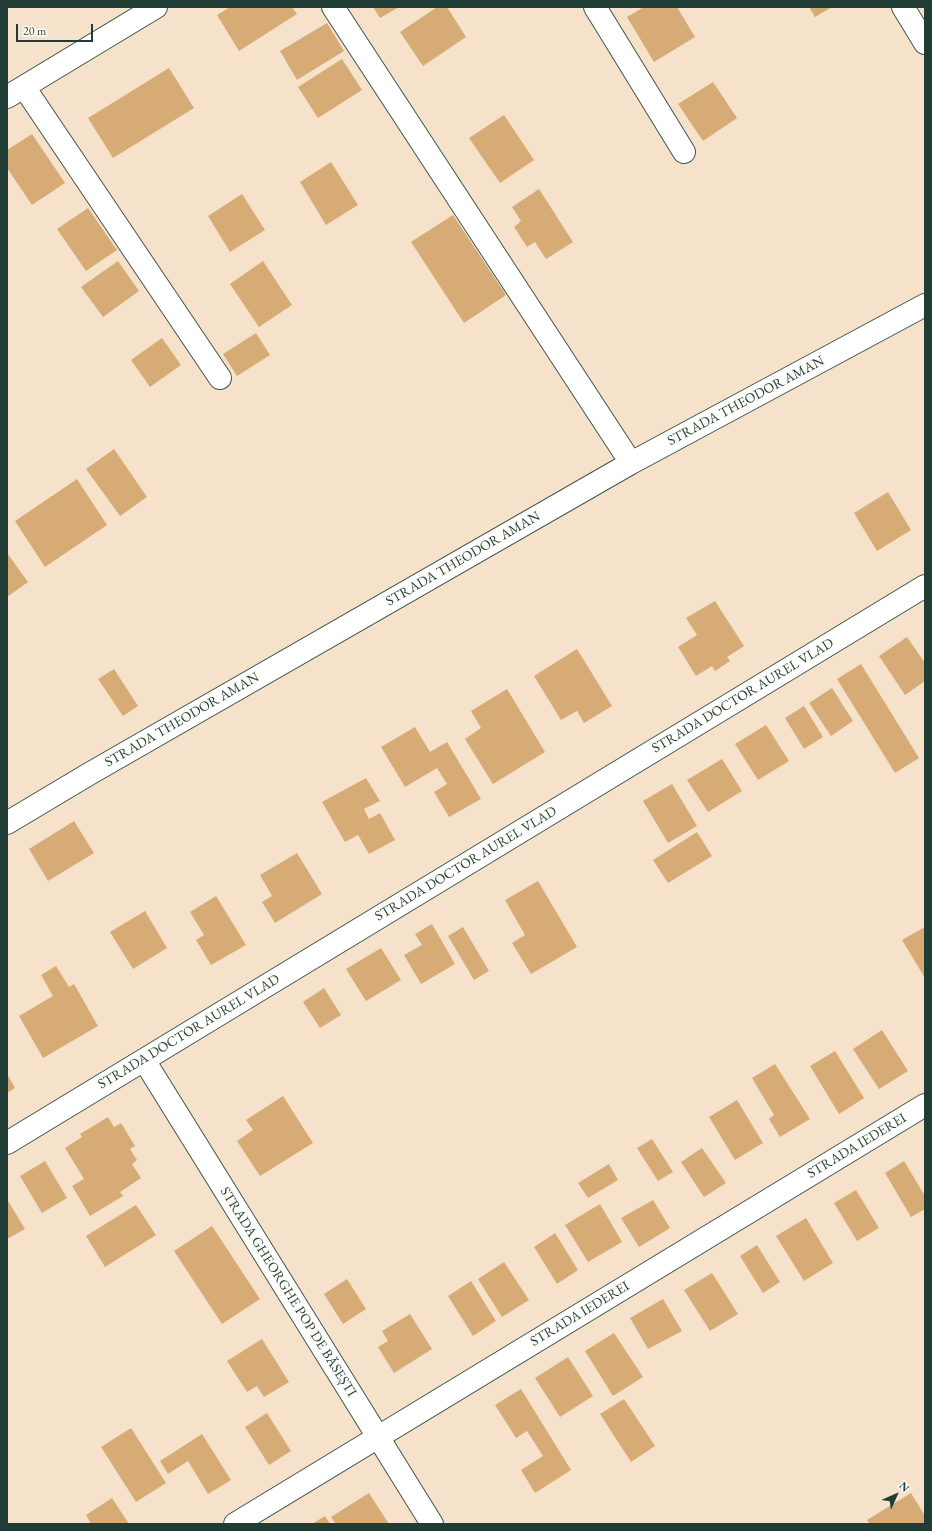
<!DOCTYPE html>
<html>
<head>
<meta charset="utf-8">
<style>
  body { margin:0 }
  #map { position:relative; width:932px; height:1531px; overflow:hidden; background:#f6e2cb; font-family:"EB Garamond",serif }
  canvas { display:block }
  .frame { position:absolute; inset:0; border:8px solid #1f3d34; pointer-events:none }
  .north { position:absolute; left:876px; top:1475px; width:40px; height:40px; -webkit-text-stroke:3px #fdfcf7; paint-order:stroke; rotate:45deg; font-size:11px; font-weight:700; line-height:16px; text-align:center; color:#1f3d34 }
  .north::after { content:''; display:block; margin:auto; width:14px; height:18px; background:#1f3d34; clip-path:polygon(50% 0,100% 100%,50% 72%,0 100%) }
  .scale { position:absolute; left:16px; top:24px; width:77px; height:18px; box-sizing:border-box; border:2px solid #1f3d34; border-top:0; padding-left:5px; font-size:12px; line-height:14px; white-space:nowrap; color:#1f3d34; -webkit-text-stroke:3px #fdfcf7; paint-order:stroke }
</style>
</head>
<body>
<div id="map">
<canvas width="932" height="1531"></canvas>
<div class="frame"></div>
<div class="north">N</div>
<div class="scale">20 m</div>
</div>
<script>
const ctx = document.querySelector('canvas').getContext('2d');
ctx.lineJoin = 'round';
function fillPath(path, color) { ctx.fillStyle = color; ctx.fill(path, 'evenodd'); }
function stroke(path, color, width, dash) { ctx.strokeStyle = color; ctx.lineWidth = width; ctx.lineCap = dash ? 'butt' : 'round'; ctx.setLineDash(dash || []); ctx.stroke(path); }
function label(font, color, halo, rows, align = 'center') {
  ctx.font = font + ' "EB Garamond",serif'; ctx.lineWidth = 3; ctx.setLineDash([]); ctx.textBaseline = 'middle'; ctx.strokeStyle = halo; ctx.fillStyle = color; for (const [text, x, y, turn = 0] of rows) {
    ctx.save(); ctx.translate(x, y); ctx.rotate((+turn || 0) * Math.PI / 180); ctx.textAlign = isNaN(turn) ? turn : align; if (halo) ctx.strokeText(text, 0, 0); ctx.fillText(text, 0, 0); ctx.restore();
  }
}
const building = new Path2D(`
  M230,7H292L297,14L239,51L217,15Z
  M373,7H399L380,18Z
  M437,7H447L466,37L423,66L400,32Z
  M644,7H677L695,37L654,62L627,17Z
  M809,7H832L815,17Z
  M327,23L344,51L297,80L280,51Z
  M342,59L362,90L318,118L298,87Z
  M169,68L194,108L113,158L88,118Z
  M713,82L737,118L703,141L678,104Z
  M504,115L534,160L500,183L469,138Z
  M32,134L65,183L32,205L7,168V150Z
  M331,162L358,205L326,225L300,182Z
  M539,189L573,242L546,259L535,242L527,247L514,227L521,221L512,207Z
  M242,194L265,230L230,252L208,216Z
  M88,208L117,250L86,271L57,229Z
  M453,215L506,295L464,323L411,242Z
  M118,261L139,291L103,317L81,287Z
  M263,261L292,305L259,327L230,284Z
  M256,333L270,355L237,376L223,354Z
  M162,338L181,365L150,387L131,360Z
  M114,449L147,497L120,516L86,469Z
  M77,479L107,525L45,567L15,521Z
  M888,492L911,530L877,551L854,513Z
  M7,553L28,582L7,597Z
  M715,601L744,646L727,657L730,661L715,671L712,666L696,676L678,647L697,635L686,618Z
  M907,637L925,663V681L905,695L879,656Z
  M577,649L612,706L584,723L577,711L561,720L534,676Z
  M861,664L919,758L895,773L837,679Z
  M114,669L138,706L123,716L98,679Z
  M832,688L853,721L831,736L809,703Z
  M507,689L545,752L493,784L465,739L481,728L471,711Z
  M804,706L823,737L804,749L785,718Z
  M766,725L789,761L758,780L735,744Z
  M415,727L430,752L447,742L481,799L449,817L434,792L447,784L437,768L405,787L381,747Z
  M722,759L742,791L708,812L687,780Z
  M366,778L380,801L364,809L369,819L380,813L395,840L369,854L358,835L345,842L322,802Z
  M672,784L697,826L668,843L643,801Z
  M74,821L94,853L48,881L29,849Z
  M697,832L712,856L668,883L653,860Z
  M297,853L322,894L275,923L262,902L272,896L260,875Z
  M538,881L577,947L531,974L512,943L525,935L505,900Z
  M216,896L246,945L211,965L196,940L204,935L190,912Z
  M145,911L167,948L133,969L110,932Z
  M432,924L455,964L421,984L404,955L422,945L415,934Z
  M463,927L489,971L474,980L448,936Z
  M925,927V978L902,940Z
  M381,948L401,980L366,1001L346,969Z
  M56,966L69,987L74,984L98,1026L43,1058L19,1016L53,996L41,975Z
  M324,988L341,1015L320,1028L303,1002Z
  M882,1030L908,1071L879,1089L853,1049Z
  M835,1051L864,1098L839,1114L810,1066Z
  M775,1064L810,1119L780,1137L769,1119L774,1115L752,1078Z
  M7,1074L15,1088L7,1093Z
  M283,1096L313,1143L260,1176L237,1141L253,1130L246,1120Z
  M737,1100L763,1143L735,1160L709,1117Z
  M108,1117L114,1127L121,1123L135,1146L130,1149L137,1160L132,1164L141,1178L120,1192L123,1196L90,1216L72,1186L84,1179L65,1148L82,1137L80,1134Z
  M652,1139L673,1172L658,1181L637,1148Z
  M702,1148L726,1183L704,1197L681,1162Z
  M45,1161L67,1198L42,1213L20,1176Z
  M904,1161L925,1196V1209L911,1217L885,1173Z
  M609,1164L618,1180L588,1198L578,1183Z
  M856,1190L879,1228L857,1241L834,1203Z
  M7,1199L25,1229L7,1239Z
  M653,1200L670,1228L639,1247L621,1218Z
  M600,1204L622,1242L588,1262L565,1225Z
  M136,1205L156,1235L105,1267L86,1236Z
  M806,1218L833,1263L804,1281L776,1236Z
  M212,1226L260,1299L222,1324L174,1251Z
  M555,1233L578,1270L557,1284L534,1247Z
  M757,1245L780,1282L763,1293L740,1256Z
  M504,1262L529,1300L502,1317L478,1279Z
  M712,1273L738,1314L710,1331L684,1290Z
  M347,1279L366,1309L343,1324L324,1294Z
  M471,1281L496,1321L473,1336L448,1296Z
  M663,1299L682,1331L648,1349L630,1318Z
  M410,1314L432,1349L394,1373L378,1347L388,1341L382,1331Z
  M614,1333L643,1377L613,1396L585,1351Z
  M262,1339L289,1382L264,1397L257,1386L247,1392L227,1361Z
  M568,1357L593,1396L560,1417L535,1378Z
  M521,1389L571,1470L535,1493L521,1470L543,1456L527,1431L516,1438L495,1405Z
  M624,1399L655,1446L631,1462L600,1414Z
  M267,1413L291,1451L269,1465L245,1427Z
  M131,1428L166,1483L136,1502L101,1447Z
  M202,1434L231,1480L208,1494L188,1461L168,1474L160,1461Z
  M369,1493L389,1524H336L331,1517Z
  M911,1493L925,1516V1524H870L867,1520Z
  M112,1498L129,1524H91L86,1515Z
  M325,1516L330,1524H312Z`);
const street = new Path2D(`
  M333,7L631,463
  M595,7L684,152
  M903,7L925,43
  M24,87L220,378
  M7,97L156,7
  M7,823L89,774L631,463L925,305
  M144,1060L432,1524
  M7,1143L925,586
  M235,1524L925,1105`);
const streetNames = [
  ["STRADA THEODOR AMAN",746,401,-28],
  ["STRADA THEODOR AMAN",463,559,-30],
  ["STRADA DOCTOR AUREL VLAD",743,696,-31],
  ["STRADA THEODOR AMAN",182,720,-30],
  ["STRADA DOCTOR AUREL VLAD",466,864,-31],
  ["STRADA DOCTOR AUREL VLAD",189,1032,-31],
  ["STRADA IEDEREI",857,1146,-31],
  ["STRADA GHEORGHE POP DE BĂSEȘTI",288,1292,58],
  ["STRADA IEDEREI",580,1314,-31]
];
fillPath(building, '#d6ab75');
stroke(street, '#3f564b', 24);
stroke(street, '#fff', 22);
label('14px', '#1f3d34', '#fdfcf7', streetNames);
</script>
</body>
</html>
